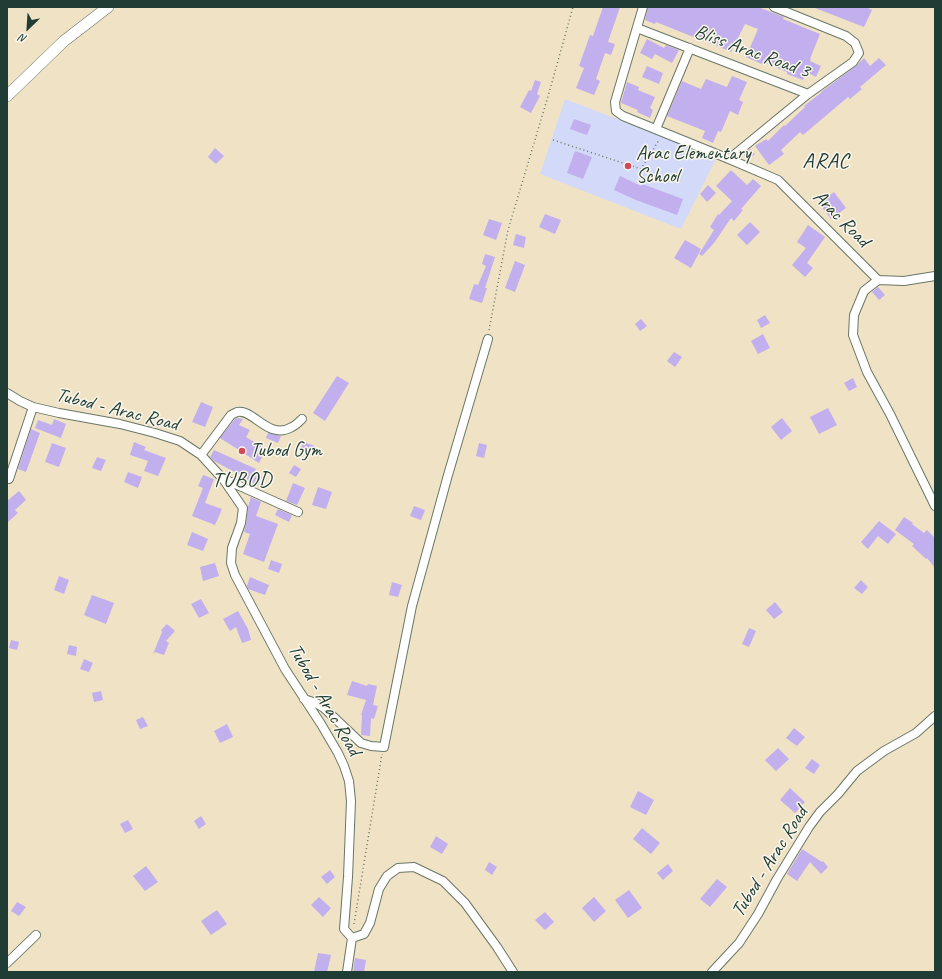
<!DOCTYPE html>
<html>
<head>
<meta charset="utf-8">
<style>
  body { margin:0 }
  #map { position:relative; width:942px; height:979px; overflow:hidden; background:#f0e2c4; font-family:Caveat,sans-serif }
  canvas { display:block }
  .frame { position:absolute; inset:0; border:8px solid #1f3d34; pointer-events:none }
  .north { position:absolute; left:8px; top:8px; width:40px; height:40px; -webkit-text-stroke:3px #fbf7ec; paint-order:stroke; rotate:205deg; font-size:11px; font-weight:700; line-height:16px; text-align:center; color:#1f3d34 }
  .north::after { content:''; display:block; margin:auto; width:14px; height:18px; background:#1f3d34; clip-path:polygon(50% 0,100% 100%,50% 72%,0 100%) }
</style>
</head>
<body>
<div id="map">
<canvas width="942" height="979"></canvas>
<div class="frame"></div>
<div class="north">N</div>
</div>
<script>
const ctx = document.querySelector('canvas').getContext('2d');
ctx.lineJoin = 'round';
function fillPath(path, color) { ctx.fillStyle = color; ctx.fill(path, 'evenodd'); }
function stroke(path, color, width, dash) { ctx.strokeStyle = color; ctx.lineWidth = width; ctx.lineCap = dash ? 'butt' : 'round'; ctx.setLineDash(dash || []); ctx.stroke(path); }
function label(font, color, halo, rows, align = 'center') {
  ctx.font = font + ' Caveat,sans-serif'; ctx.lineWidth = 3; ctx.setLineDash([]); ctx.textBaseline = 'middle'; ctx.strokeStyle = halo; ctx.fillStyle = color; for (const [text, x, y, turn = 0] of rows) {
    ctx.save(); ctx.translate(x, y); ctx.rotate((+turn || 0) * Math.PI / 180); ctx.textAlign = isNaN(turn) ? turn : align; if (halo) ctx.strokeText(text, 0, 0); ctx.fillText(text, 0, 0); ctx.restore();
  }
}
const built = new Path2D(`
  M565,99L717,157L681,229L540,174Z`);
const building = new Path2D(`
  M603,7H620L608,42L615,44L611,55L605,53L596,79L600,81L594,95L576,88L584,68L579,66L590,35L593,36Z
  M648,7H758L784,17L783,19L820,34L810,59H811L810,61L821,66L816,77L806,72L803,80L787,74V72L765,63L764,65L746,57L758,29L745,24L731,52L711,43V44L656,22L655,24L645,20Z
  M815,7H866L872,10L864,27L815,8Z
  M647,39L664,48L666,45L679,50L672,63L655,54L652,59L640,53Z
  M864,58L870,66L879,58L886,65L860,87L862,89L850,99L848,97L803,135L800,132L781,150L784,154L769,165L755,146L766,139L768,141L784,125L785,126L805,107L804,106L822,92H821L856,66Z
  M647,66L663,73L659,84L642,77Z
  M732,76L747,82L739,100L743,102L738,115L730,111L721,132L718,131L713,143L702,138L705,131L667,116L682,81L701,89L706,79L727,87Z
  M535,80L541,82L537,94L540,96L531,113L520,107L529,90L531,91Z
  M627,82L639,87L638,90L655,97L650,108L653,110L650,118L637,112L638,110L621,103Z
  M574,119L591,125L587,135L570,129Z
  M215,148L224,156L216,164L208,157Z
  M750,149L755,154L748,160L743,154Z
  M575,151L592,157L583,179L567,173Z
  M731,170L747,185L753,179L761,186L741,209L743,210L734,221L731,218L714,243L702,256L699,254L714,230L710,227L718,214L719,215L732,201L716,186Z
  M620,176L641,186L642,184L683,199L677,215L636,200L614,190Z
  M708,185L716,193L707,202L700,194Z
  M834,192L846,208L831,219L819,203Z
  M545,214L561,220L555,234L539,227Z
  M489,219L502,223L496,240L483,235Z
  M750,222L760,232L747,245L737,235Z
  M808,225L825,237L807,263L813,268L805,277L792,265L806,248L797,242Z
  M516,234L526,237L524,248L513,245Z
  M685,240L701,249L691,268L674,258Z
  M485,254L495,257L485,288H487L482,303L469,299L474,284L478,285L486,266L482,264Z
  M515,261L525,265L515,292L505,288Z
  M878,287L885,295L879,300L872,292Z
  M765,315L770,323L761,328L757,320Z
  M641,319L647,326L640,331L635,324Z
  M763,334L770,348L758,354L751,341Z
  M674,352L682,357L675,367L667,361Z
  M337,376L349,383L325,421L313,413Z
  M853,378L857,387L849,391L844,383Z
  M201,402L213,407L205,427L192,422Z
  M828,408L837,425L819,434L810,417Z
  M238,418L243,419L239,425L250,430L246,437L266,449L259,463L220,438L235,419Z
  M782,418L792,431L781,440L771,427Z
  M54,419L66,424L61,438L35,428L38,420L52,425Z
  M31,429L40,433L26,472L18,469Z
  M268,433L281,436L278,443L266,438Z
  M134,442L146,447L144,450L166,458L158,476L144,471L148,461L130,455Z
  M303,442L315,446L311,455L300,451Z
  M52,443L66,448L59,467L45,462Z
  M479,443L487,445L484,458L476,456Z
  M214,450L256,469L254,473L262,477L258,486L245,480L246,478L214,461L210,457Z
  M97,457L106,460L101,471L92,468Z
  M294,465L301,469L296,477L289,473Z
  M128,472L142,477L138,488L124,482Z
  M203,475L214,479L205,503L222,509L215,525L192,516L203,488L198,486Z
  M293,483L305,488L297,505L286,501Z
  M318,487L332,492L326,509L312,505Z
  M19,491L26,500L15,510L18,513L7,523V501Z
  M251,497L261,502L256,516L278,524L264,562L243,554L250,534L244,532L246,524L248,507Z
  M414,506L425,510L421,520L410,516Z
  M278,509L292,515L289,522L275,515Z
  M904,517L913,523L912,524L924,533L927,530L935,538V568L927,558L926,559L912,546L914,544L895,530Z
  M879,521L896,534L888,544L878,536L868,549L861,542Z
  M192,532L208,539L203,551L187,545Z
  M271,560L282,564L279,573L268,569Z
  M215,563L219,576L203,581L200,567Z
  M59,576L69,580L64,594L54,590Z
  M250,577L269,585L265,595L248,589L247,586Z
  M861,580L868,587L862,594L854,588Z
  M392,582L402,585L398,597L389,595Z
  M92,595L114,603L106,624L84,615Z
  M201,599L209,613L199,618L191,604Z
  M775,602L783,612L774,619L766,610Z
  M238,611L248,629L251,640L242,643L236,627L230,631L223,619Z
  M167,624L175,631L166,641L169,643L164,655L155,652L153,654L162,632L161,630Z
  M749,628L756,631L749,647L742,644Z
  M11,640L19,642L17,650L9,648Z
  M69,645L77,647L76,656L67,654Z
  M84,659L93,663L89,672L80,669Z
  M352,681L367,686L368,684L377,686L373,705L378,706L374,719L371,718L370,736L361,735L362,715H361L366,700L347,695Z
  M101,691L103,700L94,702L92,693Z
  M143,717L148,726L140,729L136,720Z
  M227,724L233,737L220,743L214,731Z
  M794,728L805,737L797,746L786,738Z
  M778,748L789,759L776,771L765,760Z
  M812,759L820,765L814,774L805,768Z
  M790,788L805,802L795,813L780,800Z
  M638,791L654,800L646,815L630,807Z
  M201,816L206,824L199,829L194,821Z
  M128,820L133,829L125,833L120,824Z
  M642,828L660,843L651,854L633,839Z
  M436,836L448,844L442,854L430,847Z
  M802,849L822,862L823,861L828,867L821,874L810,862L797,881L787,874Z
  M489,862L497,867L492,875L485,870Z
  M668,864L673,871L663,880L657,873Z
  M146,866L158,882L145,891L133,876Z
  M330,870L335,877L327,884L321,877Z
  M717,879L727,887L710,907L700,899Z
  M629,890L642,908L628,918L615,900Z
  M319,897L331,908L323,917L311,905Z
  M594,897L606,911L594,922L582,908Z
  M17,902L26,907L19,916L11,911Z
  M217,910L227,924L211,935L201,921Z
  M545,912L554,922L545,930L535,920Z
  M318,953L331,955L327,972H314Z
  M355,958L366,960L364,972H353Z`);
const path = new Path2D(`
  M553,140L641,169L659,140
  M641,169L673,181
  M489,330L508,230L549,93L573,7
  M354,924L382,754`);
const street = new Path2D(`
  M643,7L615,102L616,111L623,116L729,159L778,180L878,280
  M637,28L808,94
  M656,129L690,48
  M729,159L808,94L853,62L859,53L855,43L846,36L774,7
  M878,280L864,291L854,315L853,335L867,372L890,414L935,506
  M878,280L904,281L935,276
  M7,393L20,401L33,407L59,413L120,424L155,433L180,441L201,455L223,479L243,508L241,523L232,548L231,563L235,575L285,669L321,724L338,753L344,766L349,781L351,801L348,877L344,929L352,938L364,934L370,923L379,889L387,876L398,868L414,867L443,881L465,903L497,947L513,972
  M201,455L231,415C233,414 235,413 237,412C253,408 268,441 292,427C296,425 299,422 302,419
  M9,479L33,407
  M224,479L298,512
  M304,699L316,703L324,708L361,743L371,746L384,747L412,606L448,475L488,339
  M7,963L36,935
  M347,972L352,938
  M712,972L739,943L758,914L777,879L809,827L820,812L838,794L857,771L884,751L916,733L935,716`);
const secondary = new Path2D(`
  M7,96L64,41L108,7`);
const markers = [
  [628,166,4,"#d1495b"],
  [242,451,4,"#d1495b"]
];
const streetNames = [
  ["Bliss Arac Road 3",752,52,20],
  ["Arac Road",841,219,45],
  ["Tubod - Arac Road",117,410,14],
  ["Tubod - Arac Road",324,700,60],
  ["Tubod - Arac Road",770,862,-58]
];
const poiNames = [
  ["Arac Elementary",636,154],
  ["School",636,177],
  ["Tubod Gym",250,451]
];
const quarterNames = [
  ["ARAC",826,161],
  ["TUBOD",242,480]
];
fillPath(built, '#d3d9f9');
fillPath(building, '#c2afed');
stroke(street, '#687766', 10);
stroke(secondary, '#687766', 12);
stroke(path, '#687766', 1.5, [1, 3]);
stroke(street, '#fff', 8);
stroke(secondary, '#fff', 11);
for (const [x, y, r, color] of markers) { const dot = new Path2D(); dot.arc(x, y, r, 0, 2 * Math.PI); ctx.fillStyle = color; ctx.fill(dot); stroke(dot, '#fbf7ec', 1.5); }
label('20px', '#1f3d34', '#fbf7ec', streetNames);
label('20px', '#1f3d34', '#fbf7ec', poiNames, 'left');
ctx.letterSpacing = '1px';
label('22px', '#1f3d34', '#fbf7ec', quarterNames);
ctx.letterSpacing = '0px';
</script>
</body>
</html>
